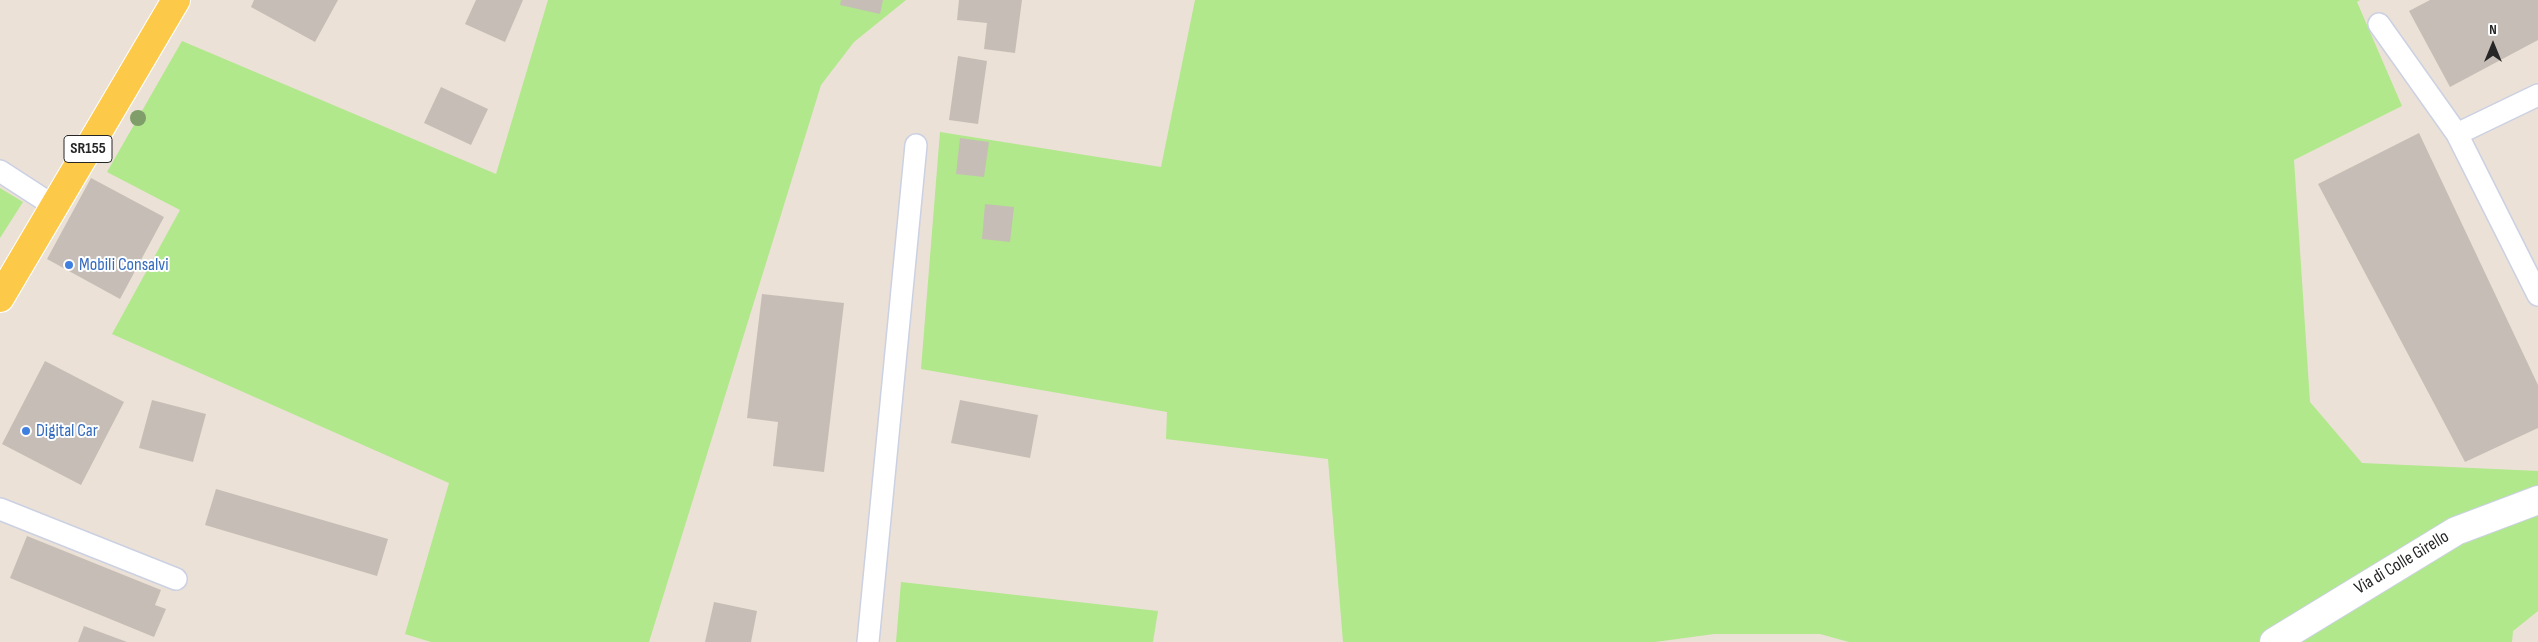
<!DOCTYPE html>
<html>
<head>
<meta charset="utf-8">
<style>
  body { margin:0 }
  #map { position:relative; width:2538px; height:642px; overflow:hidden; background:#ebe1d6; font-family:"Sofia Sans Condensed",sans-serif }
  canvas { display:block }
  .north { position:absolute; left:2468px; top:20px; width:50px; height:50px; -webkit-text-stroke:4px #fff; paint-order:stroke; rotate:0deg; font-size:14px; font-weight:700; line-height:20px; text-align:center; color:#262626 }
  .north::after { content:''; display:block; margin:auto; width:18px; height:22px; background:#262626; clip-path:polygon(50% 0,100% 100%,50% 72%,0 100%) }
</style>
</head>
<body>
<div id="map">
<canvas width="2538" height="642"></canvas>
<div class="north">N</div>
</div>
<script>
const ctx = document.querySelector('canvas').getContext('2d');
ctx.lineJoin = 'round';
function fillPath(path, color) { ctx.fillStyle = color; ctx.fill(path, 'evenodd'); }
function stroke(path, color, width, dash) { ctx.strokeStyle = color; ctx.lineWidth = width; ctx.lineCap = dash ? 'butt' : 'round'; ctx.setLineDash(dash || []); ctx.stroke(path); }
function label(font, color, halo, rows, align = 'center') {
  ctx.font = font + ' "Sofia Sans Condensed",sans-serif'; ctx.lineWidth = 4; ctx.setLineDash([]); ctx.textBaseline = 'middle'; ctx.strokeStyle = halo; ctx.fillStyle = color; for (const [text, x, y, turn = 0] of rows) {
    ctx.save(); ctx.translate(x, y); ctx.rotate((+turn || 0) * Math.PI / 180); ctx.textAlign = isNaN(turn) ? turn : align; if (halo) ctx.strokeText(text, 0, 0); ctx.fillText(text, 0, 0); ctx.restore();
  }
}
const green = new Path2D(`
  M548,0H906L854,42L821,85L649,642H431L405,634L449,483L112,334L180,210L107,172L182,41L496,174Z
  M1195,0H2360L2357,2L2402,106L2294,160L2310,402L2362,463L2538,471V611L2513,631L2512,642H1849L1820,634H1714L1655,642H1343L1328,459L1166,439L1167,412L921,369L940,132L1161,167Z
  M0,188L23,202L0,238Z
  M901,582L1158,611L1153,642H896Z`);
const building = new Path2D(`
  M254,0H338L315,42L251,7Z
  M476,0H523L505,42L465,24Z
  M841,0H883L880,14L840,5Z
  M959,0H1022L1015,53L984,49L987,23L957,20Z
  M2430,0H2538V40L2450,87L2409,11Z
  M958,56L987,61L978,124L949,120Z
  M441,87L488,109L471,145L424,123Z
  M2419,133L2538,385V428L2465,462L2318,184Z
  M960,138L989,142L984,177L956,174Z
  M91,178L164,217L120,299L47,259Z
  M985,204L1014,207L1010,242L982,239Z
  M762,294L844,303L824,472L773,466L778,422L747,418Z
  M45,361L124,402L81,485L2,444Z
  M152,400L206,414L193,462L139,448Z
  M960,400L1038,415L1030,458L951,443Z
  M216,489L388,539L377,576L205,525Z
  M27,536L161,590L155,605L166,609L154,637L10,578Z
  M714,602L757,611L751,642H705Z
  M84,626L127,642H78Z`);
const lane = new Path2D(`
  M2379,24L2457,134L2538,295
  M2457,134L2538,95
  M0,171L54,206
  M0,509L176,579
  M868,642L916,145`);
const street = new Path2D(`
  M2274,642L2456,531L2538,500`);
const primary = new Path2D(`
  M0,298L176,0`);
const trees = [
  [138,118]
];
const markers = [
  [69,265,5,"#3f7fe0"],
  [26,431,5,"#3f7fe0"]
];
const shields = [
  [88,149,48]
];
const shieldNames = [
  ["SR155",88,149]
];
const shopNames = [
  ["Mobili Consalvi",79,265],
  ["Digital Car",36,431]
];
const streetNames = [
  ["Via di Colle Girello",2402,563,-31]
];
fillPath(green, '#b0e88b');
fillPath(building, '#c6beb6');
stroke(lane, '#cbd1e2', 24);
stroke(street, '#cbd1e2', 30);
stroke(primary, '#fff', 30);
stroke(lane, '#fff', 21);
stroke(street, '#fff', 28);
stroke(primary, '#fdc948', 28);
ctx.fillStyle = '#809e6a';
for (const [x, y] of trees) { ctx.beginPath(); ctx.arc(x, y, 8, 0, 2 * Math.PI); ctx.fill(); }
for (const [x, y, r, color] of markers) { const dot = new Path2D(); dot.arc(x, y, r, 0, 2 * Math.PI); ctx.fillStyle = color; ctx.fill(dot); stroke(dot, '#fff', 2); }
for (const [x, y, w] of shields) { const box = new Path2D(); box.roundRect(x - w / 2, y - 13.5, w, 27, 4); ctx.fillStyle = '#fff'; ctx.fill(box); stroke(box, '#262626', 1); }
label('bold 16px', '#262626', null, shieldNames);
label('18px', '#366cbe', '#fff', shopNames, 'left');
label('18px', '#262626', '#fff', streetNames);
</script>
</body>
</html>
